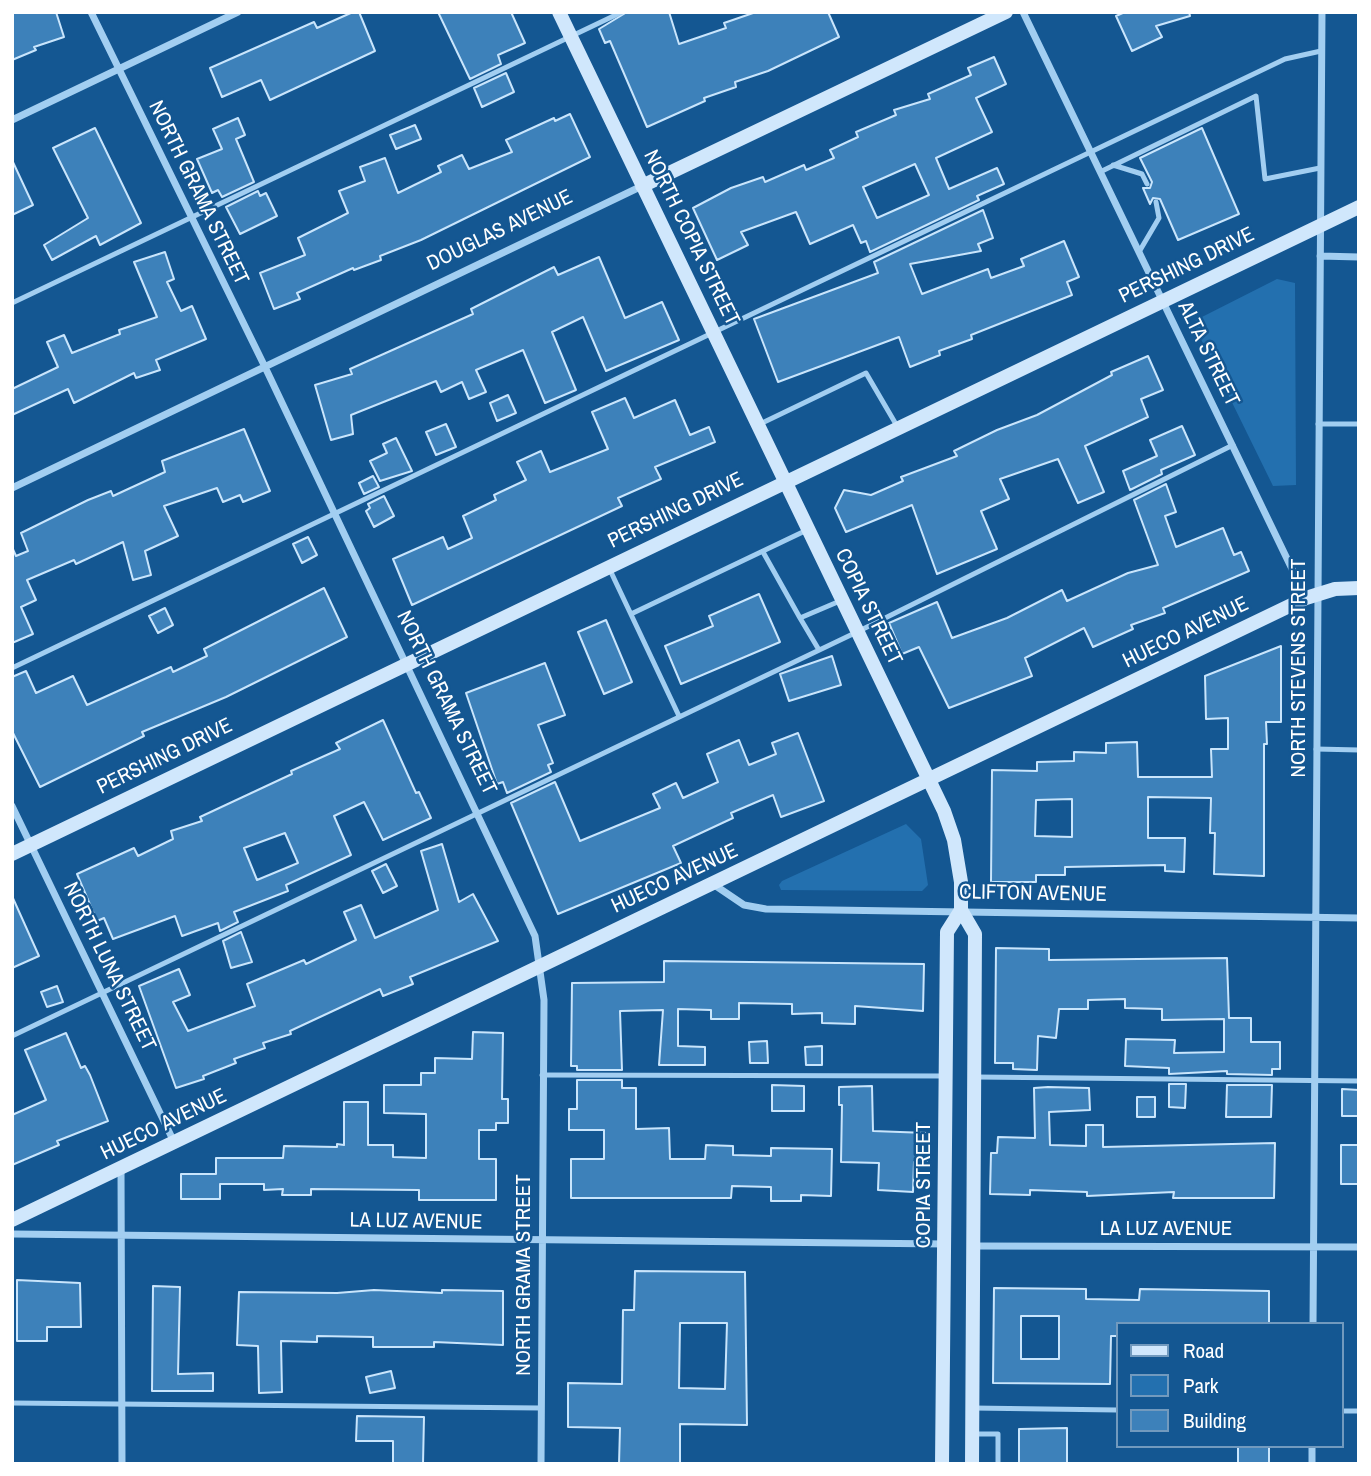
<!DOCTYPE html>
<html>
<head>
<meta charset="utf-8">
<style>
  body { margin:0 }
  #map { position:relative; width:1371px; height:1476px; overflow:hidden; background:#145792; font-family:"Archivo Narrow",sans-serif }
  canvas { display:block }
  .frame { position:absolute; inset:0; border:14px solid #fff; pointer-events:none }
  .legend { position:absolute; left:1116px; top:1322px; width:228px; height:126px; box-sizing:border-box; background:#145792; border:2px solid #729abe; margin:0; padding:9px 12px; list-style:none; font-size:21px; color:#fff }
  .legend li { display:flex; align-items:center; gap:14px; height:35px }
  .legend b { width:35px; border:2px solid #729abe }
</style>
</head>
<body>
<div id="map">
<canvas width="1371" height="1476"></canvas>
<div class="frame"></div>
<ul class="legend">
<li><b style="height:9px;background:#d0e7fc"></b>Road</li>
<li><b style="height:19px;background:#2370af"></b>Park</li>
<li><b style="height:19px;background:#3d81ba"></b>Building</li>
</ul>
</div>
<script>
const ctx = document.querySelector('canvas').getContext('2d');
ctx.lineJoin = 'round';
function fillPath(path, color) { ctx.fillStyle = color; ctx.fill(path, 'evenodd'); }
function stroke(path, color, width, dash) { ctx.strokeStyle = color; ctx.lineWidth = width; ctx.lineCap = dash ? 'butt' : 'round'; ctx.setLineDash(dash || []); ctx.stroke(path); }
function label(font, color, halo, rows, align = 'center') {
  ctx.font = font + ' "Archivo Narrow",sans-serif'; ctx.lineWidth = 5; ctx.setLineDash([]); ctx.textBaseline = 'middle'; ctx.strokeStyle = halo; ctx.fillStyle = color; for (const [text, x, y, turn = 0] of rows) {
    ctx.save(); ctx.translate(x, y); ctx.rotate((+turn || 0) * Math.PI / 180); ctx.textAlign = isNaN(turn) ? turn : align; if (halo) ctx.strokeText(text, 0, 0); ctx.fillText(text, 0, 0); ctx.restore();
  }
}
const green = new Path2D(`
  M1277,279L1295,283L1296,485L1273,486L1194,325L1196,320Z
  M906,824L921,839L928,885L922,891L781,890L779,885L782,881Z`);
const building = new Path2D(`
  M12,12H56L64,37L34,47L36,50L12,60Z
  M353,12H359L375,51L270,100L261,80L222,97L210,68L314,22L317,28Z
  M438,12H511L525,43L498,55L501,64L470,79Z
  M627,12H669L679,44L726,28L724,23L756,12H828L839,37L768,71L735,82L736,87L704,98L705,101L647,127L610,41L605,43L599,29Z
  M1125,12H1189L1190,16L1156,26L1162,37L1132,51L1116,16Z
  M994,57L1006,84L976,98L992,132L936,158L949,189L997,168L1004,184L977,196L979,200L870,252L866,241L861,243L853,225L810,244L796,212L741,232L748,245L717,260L693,208L731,188L763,177L765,182L804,165L806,170L834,158L830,150L858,137L856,132L896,115L894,110L930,99L928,94L971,75L968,68ZM915,164L929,195L877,218L863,187Z
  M506,73L514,92L482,107L474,88Z
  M570,114L590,157L421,240L380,256L381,260L354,270L353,268L297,293L300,299L274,309L260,273L305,255L298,238L348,213L339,191L365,181L360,167L385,158L398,193L441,172L438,166L462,155L469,169L512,152L506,140L554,118L555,121Z
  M238,118L245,135L236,139L254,182L222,197L218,190L212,193L197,159L222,149L213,129Z
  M415,125L421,139L396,149L390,135Z
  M95,128L141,223L100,245L96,236L52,260L44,245L88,218L53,148Z
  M1202,128L1239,214L1178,240L1160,199L1153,198L1150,204L1143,188H1150L1152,182L1140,158Z
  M12,160L33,205L12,215Z
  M258,191L260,196L266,193L277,216L240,234L226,207Z
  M983,210L993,238L978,244L981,251L910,264L922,294L988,269L991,278L1024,266L1021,259L1064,241L1079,277L1067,282L1072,295L971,335L972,339L939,351L940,355L910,367L899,337L778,382L754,319L878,273L874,262Z
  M165,252L174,279L167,282L181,311L192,306L206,339L156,360L160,370L136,378L134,373L74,403L68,389L12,415V389L58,367L47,342L64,335L72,353L120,334L119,330L157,317L134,262Z
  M599,257L625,318L662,302L679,340L606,371L583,317L552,332L576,390L545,403L523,350L476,370L486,392L469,399L462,382L441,392L436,381L351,415L353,434L331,440L315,385L352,374L350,369L473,314L471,309L554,267L558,275Z
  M1148,356L1163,390L1141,399L1148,417L1085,446L1104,492L1078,503L1058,459L1000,479L1009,499L981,511L997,549L937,574L912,505L846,532L835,508L844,490L871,495L903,481L901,477L957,456L954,451L997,430L1037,415L1112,375L1111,372Z
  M508,395L516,413L497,421L490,403Z
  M625,398L634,418L675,400L690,435L709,427L715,442L655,467L661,479L618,498L622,506L412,605L393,559L443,537L448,549L472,538L463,516L496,500L494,495L526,480L517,462L541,451L550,472L608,449L592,412Z
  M446,424L456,447L436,455L426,432Z
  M1182,426L1195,455L1161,470L1162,474L1130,490L1123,471L1157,456L1150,440Z
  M244,429L270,491L243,502L240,495L223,502L217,488L164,506L178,536L145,551L151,575L133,580L123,542L76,564L74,560L27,580L36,600L21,607L33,634L12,643V547L16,556L28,551L21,533L88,500L111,491L113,496L165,472L162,461Z
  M396,438L412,471L380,481L370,461L387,453L383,444Z
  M373,476L379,487L364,494L359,483Z
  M1166,484L1176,512L1165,516L1176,547L1223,528L1234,555L1241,552L1249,571L1163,608L1165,613L1131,625L1133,629L1093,647L1084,628L1025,658L1032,676L949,708L919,647L902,654L889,623L937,602L952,638L1007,618L1062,590L1067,601L1128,573L1158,565L1134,500Z
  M384,496L394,516L374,527L366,511L370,508L368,504Z
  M308,537L317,555L302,563L293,544Z
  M324,588L347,637L226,697L142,732L144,736L40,787L12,731V677L26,671L36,693L73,676L87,705L171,667L173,672L207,656L204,649Z
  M759,594L780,642L681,684L665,646L713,626L709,616Z
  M165,608L173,625L158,633L149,616Z
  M606,620L632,682L604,694L578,632Z
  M1281,646V722H1266L1267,744H1264V876L1214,874L1215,833H1210L1211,798L1148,797V838H1185L1184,872L1165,871V865L1065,867V875H1036V882H991L992,770L1037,771V762L1074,761V752L1106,753V743L1137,742L1138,777H1212L1211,749H1228V718L1206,719L1205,676ZM1072,799V837L1035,836L1036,800Z
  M832,656L841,685L789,701L780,674Z
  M545,663L565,715L538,725L553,763L548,765L551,772L507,793L503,782L497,784L466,693Z
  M383,720L416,793L419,792L431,818L383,840L364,802L334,816L351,855L286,885L288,891L234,912L238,922L220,931L218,923L182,936L175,916L113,939L104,918L97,921L77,874L134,848L138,856L173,839L171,831L202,821L200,817L292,774L291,771L340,749L336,743ZM285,833L298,863L257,880L244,848Z
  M798,733L824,801L781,817L773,795L731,813L733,818L673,846L681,863L558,914L511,803L555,782L580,841L660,808L653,794L676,783L683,798L718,782L707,754L739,740L749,765L776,754L772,743Z
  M442,844L459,902L473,894L498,941L410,977L413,984L383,996L380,989L290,1031L291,1034L263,1043L265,1048L234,1059L236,1063L203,1076L204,1079L176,1088L139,986L179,969L190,995L173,1002L188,1031L255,1006L247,984L304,960L306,964L356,940L344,912L361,905L375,938L438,910L421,851Z
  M386,864L397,886L383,893L372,871Z
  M12,896L39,956L12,968Z
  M241,932L252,962L231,968L223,941Z
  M996,948L1049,949V960L1227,958L1229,1018H1251V1042H1280V1069H1272V1075L1227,1074V1071L1169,1074V1068L1125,1066L1126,1039L1175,1040L1174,1053L1224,1052V1019L1162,1020V1009L1125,1008V999L1088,1000V1009H1059L1056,1038L1038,1036L1037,1070L1013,1069V1063H995Z
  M664,961L924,964L923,1011L855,1006V1024L822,1023V1013L792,1014V1004L739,1003V1019H711V1010L678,1009V1046L705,1047V1065H659L663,1010L620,1011L622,1070H577V1066H571L572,983L664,982Z
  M57,986L63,1002L47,1007L41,992Z
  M473,1032L503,1033L502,1099H508V1123H496V1130H479V1159H496V1200H419V1190L311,1189V1195H282L283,1189L264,1190V1184H220V1199H181V1174H216V1158H283L284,1146L337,1147V1144L344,1145V1102H368V1145H393V1157L426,1158V1114L384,1113V1085H421V1073H435V1058L472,1059Z
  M66,1033L81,1068L85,1066L90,1075L108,1121L57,1141L59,1145L12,1165V1115L46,1100L25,1050Z
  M767,1041L768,1063H750L749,1042Z
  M822,1046V1065H806L805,1047Z
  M577,1080H622V1088H636V1129L669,1128L670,1159H705L706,1145L733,1146V1155L771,1156V1148L832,1149L831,1196L801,1195V1201H771V1187L732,1186L731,1198H571V1159H604V1130H569V1109H577Z
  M1169,1084H1186L1185,1108L1169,1107Z
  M772,1085L804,1086V1111H772Z
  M1227,1085H1272L1271,1117H1226Z
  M872,1086L873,1131L927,1133V1163L914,1162L913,1192L878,1190L879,1163L841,1162L842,1105H839V1087Z
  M1048,1087L1089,1088L1090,1110L1049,1112L1050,1145L1086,1146V1125H1103V1147L1275,1143L1274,1198H1173L1174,1192L1087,1196V1192L1030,1190V1195L990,1194L991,1153H997L998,1137L1035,1138L1034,1088Z
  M1342,1089L1359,1090V1116H1342Z
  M1137,1097H1155V1117H1137Z
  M1341,1145H1359V1184H1341Z
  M635,1271L745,1272L747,1425L680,1424V1464H619L620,1428L568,1427V1383L622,1384L623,1310H634ZM680,1323H727L725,1389L679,1388Z
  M17,1280L80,1283L81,1327H47V1341H17Z
  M153,1286L180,1287L178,1374L213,1373V1391H152Z
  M994,1288L1086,1289V1299L1139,1300L1140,1289L1269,1291V1324H1117V1336H1111L1110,1384L993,1383ZM1021,1316H1059V1359H1021Z
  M374,1290L442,1293V1290L503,1291V1345L434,1342V1347H373V1337L317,1336V1342L281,1341L282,1392L259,1393L258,1346L237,1345L239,1292L337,1293Z
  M391,1371L395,1388L370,1393L366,1377Z
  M357,1416L424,1417L423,1464H393V1441H356Z
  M1067,1428V1464H1019V1429Z
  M1238,1446H1269V1464H1238Z`);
const lane = new Path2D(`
  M1113,165L1142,174L1147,184
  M1100,172L1256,96L1265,179L1320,168
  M1139,252L1159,218L1156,202
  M12,303L622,12
  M760,424L866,373L897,426
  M1318,424H1359
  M763,552L800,618L840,601
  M610,570L679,716
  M631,614L807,530
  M800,618L819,650
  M12,668L1285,59L1321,51
  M1316,749L1359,750
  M12,1036L857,632L1233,445
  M542,1075L945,1076
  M977,1077L1359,1081
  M12,1403L541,1408
  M973,1408L1117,1410
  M1341,1411H1359
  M974,1434H998V1464`);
const street = new Path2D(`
  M91,12L265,367L535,936L544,1000L541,1464
  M1023,12L1306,598
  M12,120L238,12
  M1320,256L1359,257
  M12,488L642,186
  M12,806L174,1142
  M713,884L744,905L766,909L1359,918
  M121,1168L122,1464
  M12,1234L945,1244
  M974,1246L1359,1247
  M1313,1324L1322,12
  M1312,1464V1446`);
const secondary = new Path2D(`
  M559,12L944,811L954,840L961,882V910L975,934L972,1464
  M642,186L1006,12
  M12,854L1359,207
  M12,1220L1306,598L1335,589L1359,588
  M942,1464L947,932L961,910`);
const streetNames = [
  ["NORTH GRAMA STREET",198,193,64],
  ["DOUGLAS AVENUE",500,231,-26],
  ["NORTH COPIA STREET",691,238,64],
  ["PERSHING DRIVE",1187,266,-26],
  ["ALTA STREET",1208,354,64],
  ["PERSHING DRIVE",676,511,-26],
  ["COPIA STREET",868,607,64],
  ["HUECO AVENUE",1186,633,-26],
  ["NORTH STEVENS STREET",1299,668,-90],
  ["NORTH GRAMA STREET",446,703,64],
  ["PERSHING DRIVE",165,757,-26],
  ["HUECO AVENUE",675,879,-25],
  ["CLIFTON AVENUE",1033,894,1],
  ["NORTH LUNA STREET",109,967,64],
  ["HUECO AVENUE",164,1125,-26],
  ["COPIA STREET",924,1185,-90],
  ["LA LUZ AVENUE",416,1222,1],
  ["LA LUZ AVENUE",1166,1229],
  ["NORTH GRAMA STREET",524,1275,-90]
];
fillPath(green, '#2370af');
fillPath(building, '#3d81ba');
stroke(building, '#c9e5fc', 2);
stroke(lane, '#a2cef1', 5);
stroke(street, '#a2cef1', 7);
stroke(secondary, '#d0e7fc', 14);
label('21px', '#fff', '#145792', streetNames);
</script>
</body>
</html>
